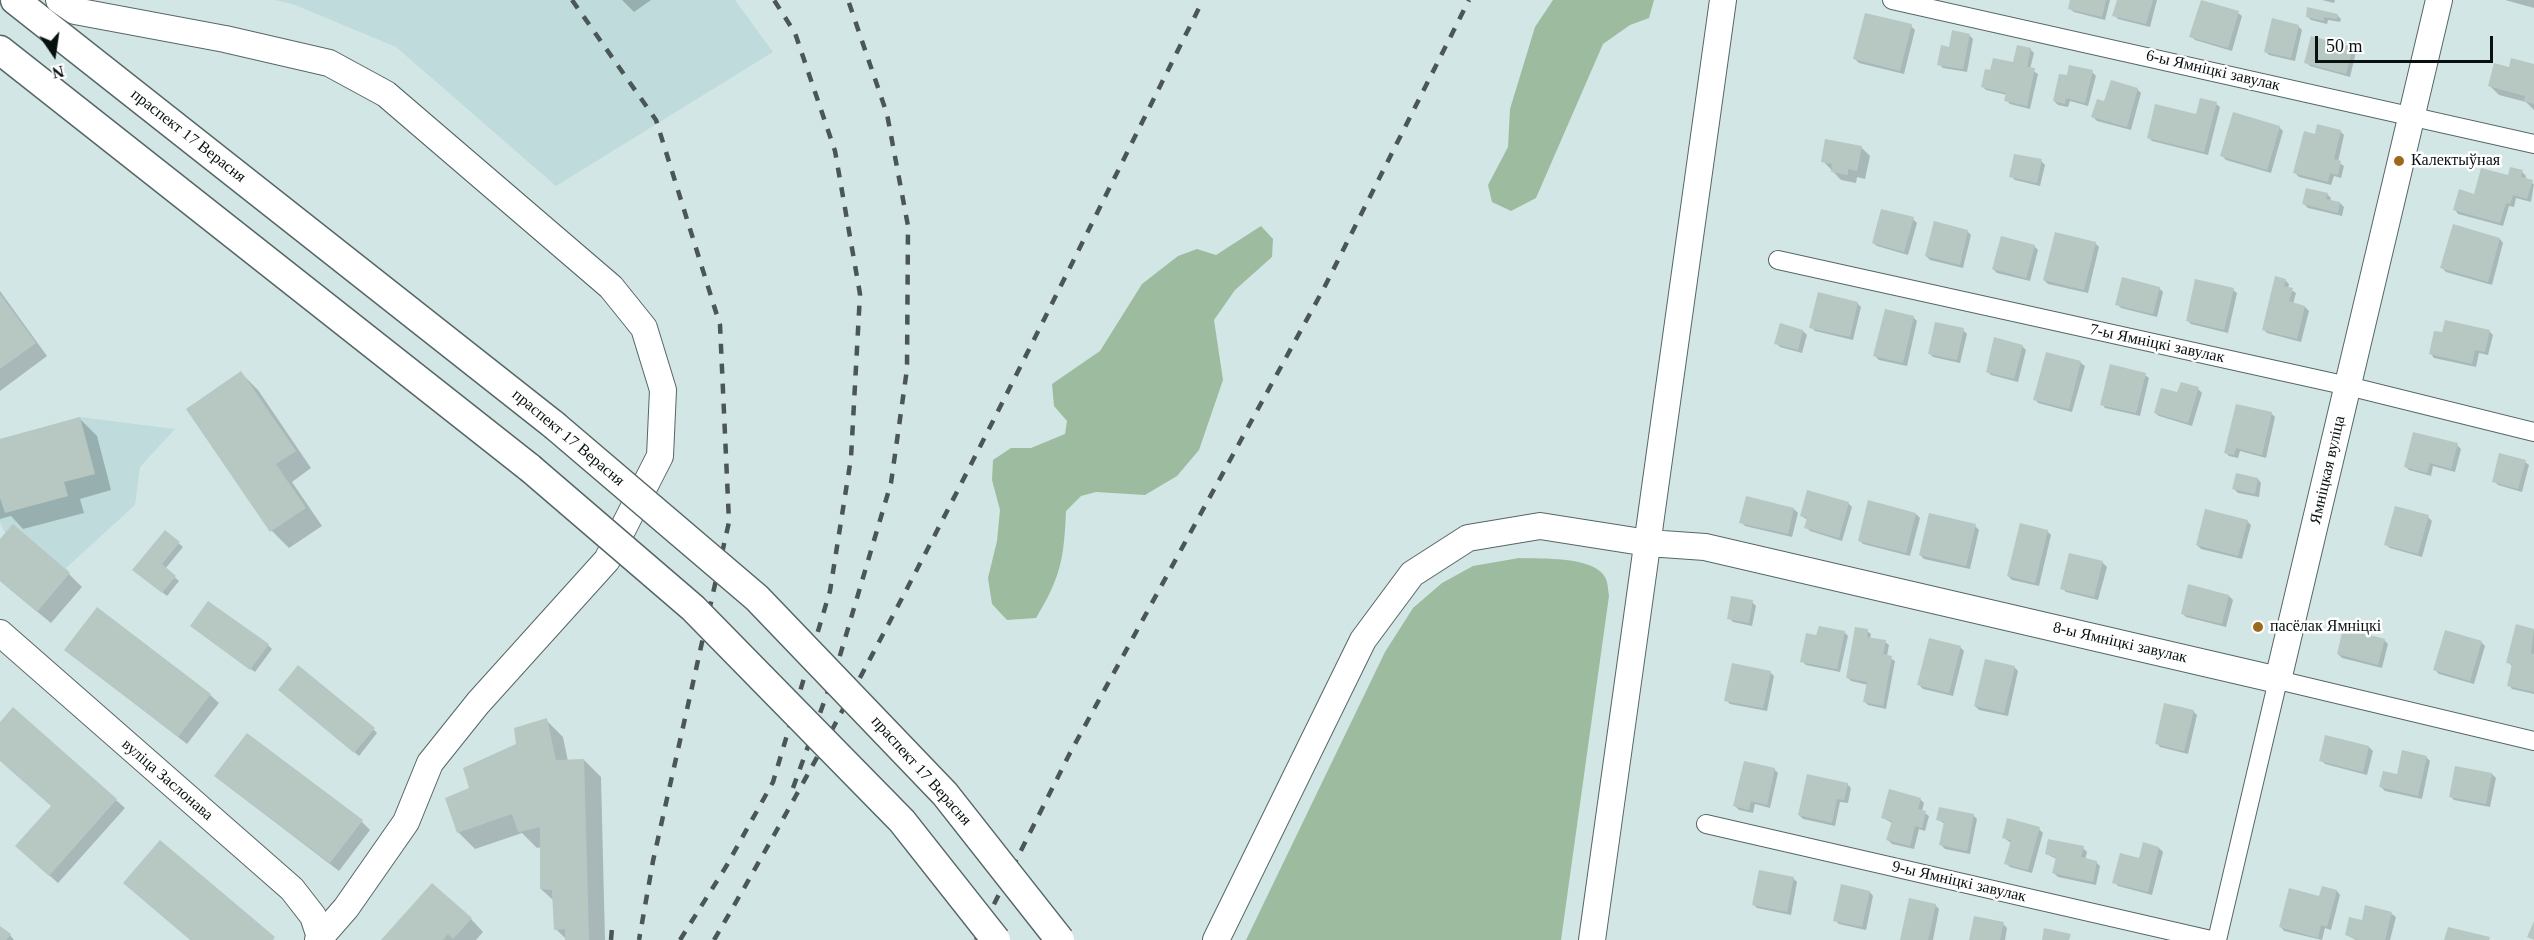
<!DOCTYPE html>
<html>
<head>
<meta charset="utf-8">
<style>
  body { margin:0 }
  #map { position:relative; width:2534px; height:940px; overflow:hidden; background:#d3e6e6; font-family:Georgia,serif }
  canvas { display:block }
  .north { position:absolute; left:24px; top:24px; width:60px; height:60px; -webkit-text-stroke:4px #fff; paint-order:stroke; rotate:167deg; font-size:16px; font-weight:700; line-height:24px; text-align:center; color:#091010 }
  .north::after { content:''; display:block; margin:auto; width:21px; height:27px; background:#091010; clip-path:polygon(50% 0,100% 100%,50% 72%,0 100%) }
  .scale { position:absolute; left:2315px; top:36px; width:178px; height:27px; box-sizing:border-box; border:3px solid #091010; border-top:0; padding-left:8px; font-size:18px; line-height:21px; white-space:nowrap; color:#091010; -webkit-text-stroke:4px #fff; paint-order:stroke }
</style>
</head>
<body>
<div id="map">
<canvas width="2534" height="940"></canvas>
<div class="north">N</div>
<div class="scale">50 m</div>
</div>
<script>
const ctx = document.querySelector('canvas').getContext('2d');
ctx.lineJoin = 'round';
function fillPath(path, color) { ctx.fillStyle = color; ctx.fill(path, 'evenodd'); }
function stroke(path, color, width, dash) { ctx.strokeStyle = color; ctx.lineWidth = width; ctx.lineCap = dash ? 'butt' : 'round'; ctx.setLineDash(dash || []); ctx.stroke(path); }
function label(font, color, halo, rows, align = 'center') {
  ctx.font = font + ' Georgia,serif'; ctx.lineWidth = 5; ctx.setLineDash([]); ctx.textBaseline = 'middle'; ctx.strokeStyle = halo; ctx.fillStyle = color; for (const [text, x, y, turn = 0] of rows) {
    ctx.save(); ctx.translate(x, y); ctx.rotate((+turn || 0) * Math.PI / 180); ctx.textAlign = isNaN(turn) ? turn : align; if (halo) ctx.strokeText(text, 0, 0); ctx.fillText(text, 0, 0); ctx.restore();
  }
}
const built = new Path2D(`
  M275,0H735L773,52L556,186L396,47L295,5Z
  M80,417L175,429L140,467L135,505L66,568L70,573L37,612L0,540L5,533L0,522V439Z`);
const green = new Path2D(`
  M1553,0H1654L1649,18L1630,25L1603,44L1536,198L1511,211L1492,202L1488,185L1508,147L1510,109L1535,27Z
  M1261,226L1273,239L1272,257L1235,290L1214,320L1223,380L1199,450L1177,476L1145,495L1096,492L1081,496L1066,511C1064,558 1061,577 1036,618L1007,620L992,604L988,578L997,541L1000,510L992,480L993,460L1011,448H1031L1065,434L1067,421L1054,406L1052,384L1100,351L1142,284L1178,256L1197,249L1216,255Z
  M1519,558C1541,559 1593,556 1605,577C1608,582 1608,590 1609,596L1561,940H1246L1385,652L1413,608L1442,583L1473,566Z`);
const shadow = new Path2D(`
  M622,0H651L634,12Z
  M2072,0H2110L2105,20L2074,12L2070,9Z
  M2118,0H2157L2150,27L2118,19L2114,15Z
  M2322,0H2335L2334,3Z
  M2505,0H2534V8Z
  M2238,13L2242,16L2232,51L2195,40L2191,36Z
  M2337,15L2341,19L2340,22L2328,20L2327,24L2311,20L2307,16Z
  M1911,26L1915,30L1904,74L1859,63L1855,59Z
  M2298,26L2302,30L2295,61L2269,55L2265,51Z
  M1969,35L1973,39L1967,72L1943,68L1939,64L1951,48Z
  M2352,48L2356,52L2350,77L2310,66L2306,62Z
  M2030,49L2034,53L2030,69L2038,74L2030,109L2010,104L2006,100L2007,95L1986,90L1983,87L1991,72L2014,64Z
  M2534,65V110L2526,102L2499,95L2490,86L2510,69Z
  M2092,72L2096,76L2088,106L2070,101L2068,107L2058,105L2054,101Z
  M2137,89L2141,93L2131,130L2097,121L2093,117L2106,103Z
  M2216,104L2220,107L2208,155L2152,141L2148,137L2197,116Z
  M2279,127L2283,131L2271,173L2226,160L2222,156Z
  M2340,131L2344,135L2338,162L2344,166L2341,178L2334,176L2331,185L2299,177L2295,173L2316,136Z
  M1861,147L1870,156L1865,179L1857,177L1856,183L1841,180L1823,161Z
  M2041,161L2045,165L2040,186L2015,180L2011,176Z
  M2522,172L2526,176L2525,180L2534,184L2531,202L2516,198L2514,207L2509,206L2503,226L2458,214L2455,210L2509,177Z
  M2327,194L2331,198L2330,201L2340,203L2344,207L2342,216L2308,208L2304,204Z
  M1913,219L1917,223L1908,255L1877,246L1873,243Z
  M1967,231L1971,235L1963,268L1930,260L1926,256Z
  M2500,239L2503,243L2492,285L2446,272L2442,268Z
  M2095,243L2099,247L2088,293L2048,284L2044,280Z
  M2034,246L2038,250L2030,281L1997,273L1993,269Z
  M2285,280L2289,284L2288,288L2296,293L2293,304L2305,307L2309,311L2301,342L2267,333L2263,329Z
  M2159,288L2163,292L2157,317L2121,308L2117,304Z
  M2233,290L2237,293L2228,333L2191,324L2187,320Z
  M0,291L47,356L0,391Z
  M1857,303L1861,307L1853,340L1815,331L1811,327Z
  M1913,317L1917,321L1907,366L1879,360L1875,356Z
  M1963,330L1967,334L1960,363L1933,357L1929,353Z
  M1803,331L1807,335L1802,353L1780,347L1776,343Z
  M2489,331L2493,335L2488,355L2479,353L2476,367L2434,358L2431,354Z
  M2022,346L2026,350L2018,382L1991,375L1987,371Z
  M2047,353L2081,363L2085,366L2072,412L2038,403L2035,399Z
  M241,373L258,390L311,468L292,482L322,526L289,548L272,531L188,409Z
  M2145,375L2149,378L2140,416L2105,408L2102,404Z
  M2198,389L2202,393L2192,426L2159,416L2155,413L2178,394Z
  M2271,413L2275,417L2266,458L2240,451L2238,458L2229,456L2225,452Z
  M80,419L97,436L111,490L80,499L84,513L23,529L11,516L0,519V440Z
  M2457,445L2461,449L2455,472L2433,466L2431,476L2409,470L2405,466Z
  M2525,462L2529,465L2522,492L2498,485L2494,481Z
  M2258,479L2261,483L2259,497L2238,493L2234,489Z
  M1848,503L1852,507L1842,541L1810,531L1806,527L1808,520L1801,516Z
  M1794,509L1798,513L1792,537L1745,526L1741,522Z
  M1916,514L1920,518L1910,556L1863,544L1859,540Z
  M2428,517L2432,521L2422,557L2390,548L2386,545Z
  M2247,521L2251,525L2242,559L2201,549L2197,545Z
  M1975,526L1979,530L1970,569L1924,559L1920,555Z
  M2047,531L2051,535L2039,586L2012,580L2008,576Z
  M165,532L183,547L165,569L179,581L167,596L138,573Z
  M0,542L69,574L82,587L51,623L0,581Z
  M2071,555L2103,563L2107,567L2098,600L2066,592L2062,588Z
  M2229,596L2233,600L2226,627L2186,617L2182,613Z
  M1752,602L1756,606L1752,626L1733,622L1729,618Z
  M2517,626L2534,630V694L2512,689L2509,685L2512,666L2508,662Z
  M196,630L268,645L272,649L255,672Z
  M1867,631L1871,634L1870,639L1885,642L1889,645L1887,656L1895,661L1886,709L1868,705L1864,701L1868,685L1851,681L1847,677Z
  M1844,632L1848,636L1840,672L1806,665L1802,661L1818,637Z
  M2384,640L2388,644L2382,668L2342,658L2338,654Z
  M2481,642L2485,646L2474,684L2439,674L2435,670Z
  M1960,647L1964,651L1953,696L1923,689L1919,685Z
  M66,650L210,695L219,703L187,744Z
  M2014,667L2018,671L2008,716L1979,710L1975,706Z
  M1770,672L1774,676L1767,711L1730,704L1726,700Z
  M283,693L374,730L377,733L359,756Z
  M2193,711L2197,715L2188,754L2160,747L2157,743Z
  M546,720L563,737L568,761L584,760L601,777L605,940H567L556,929L554,901L541,889V847L537,848L522,833L475,849L458,832L471,789Z
  M0,724L116,800L125,808L58,883L26,855L53,806L0,760Z
  M2369,747L2373,751L2367,775L2325,764L2321,760Z
  M2426,757L2430,761L2422,799L2385,791L2381,787Z
  M1774,769L1778,773L1770,808L1755,804L1753,813L1739,810L1735,806Z
  M2492,774L2496,778L2490,807L2454,800L2450,796Z
  M225,784L362,822L370,830L339,871Z
  M1847,784L1851,788L1848,803L1840,802L1835,826L1803,819L1799,815Z
  M1920,799L1924,803L1922,811L1929,816L1925,831L1919,829L1914,849L1892,844L1888,840L1892,823L1883,818Z
  M1973,815L1977,819L1970,854L1945,849L1941,845L1945,824L1938,820Z
  M2039,829L2043,833L2032,873L2010,867L2006,863L2011,843L2003,837Z
  M2083,848L2087,852L2085,860L2096,862L2100,866L2096,885L2058,877L2054,873L2057,859L2046,854Z
  M2159,848L2163,852L2152,895L2118,886L2114,882L2140,860Z
  M1793,878L1797,882L1791,915L1757,908L1753,904Z
  M2337,891L2340,895L2331,930L2325,928L2322,940L2284,931L2281,927L2320,898Z
  M1870,892L1873,896L1866,930L1839,924L1835,920Z
  M1935,905L1939,909L1933,940H1901Z
  M2366,907L2392,914L2396,917L2390,940H2356L2346,935L2363,922Z
  M471,919L483,932L476,940H383Z
  M2003,924L2007,928L2005,940H1970Z
  M0,928L10,935L14,940H0Z`);
const building = new Path2D(`
  M2070,0H2106L2102,17L2068,9Z
  M2117,0H2153L2146,24L2112,16Z
  M2201,0L2239,11L2228,48L2189,37Z
  M2307,7L2338,14L2337,19L2324,17V21L2306,17Z
  M1865,13L1912,24L1900,71L1853,59Z
  M2272,18L2299,25L2291,58L2264,52Z
  M1952,30L1970,34L1963,69L1937,65L1941,45L1949,47Z
  M2311,36L2353,47L2346,74L2304,63Z
  M2017,45L2031,48L2027,67L2035,68L2027,106L2004,101L2006,93L1981,87L1985,69L1990,70L1993,58L2013,62Z
  M2511,58L2534,64V104L2524,101L2525,96L2488,86L2494,63L2509,67Z
  M2069,65L2093,70L2085,103L2066,98L2065,104L2053,101L2059,74L2067,75Z
  M2111,80L2138,88L2127,127L2091,117L2097,99L2104,101Z
  M2200,98L2217,102L2204,152L2147,138L2155,104L2196,114Z
  M2233,112L2280,126L2267,170L2220,156Z
  M2317,124L2341,130L2334,159L2341,161L2338,175L2330,173L2328,182L2293,173L2304,131L2315,134Z
  M1825,139L1862,146L1857,171L1848,169V175L1831,172L1832,164L1821,162Z
  M2014,154L2042,159L2037,183L2009,177Z
  M2510,167L2523,170L2521,177L2533,180L2527,199L2513,195L2510,204L2506,203L2500,223L2453,210L2459,189L2474,194L2481,168L2508,175Z
  M2306,188L2328,193L2326,199L2340,202L2338,213L2302,204Z
  M1881,209L1914,217L1904,252L1872,243Z
  M1934,221L1968,230L1960,265L1925,256Z
  M2453,224L2500,238L2488,282L2440,268Z
  M2055,232L2096,242L2084,290L2043,280Z
  M2001,236L2035,245L2026,278L1992,269Z
  M2275,276L2286,279L2284,286L2293,288L2289,301L2305,306L2297,339L2262,330Z
  M2122,277L2160,287L2153,314L2115,305Z
  M2195,279L2234,288L2224,330L2186,321Z
  M1818,292L1858,302L1850,337L1809,328Z
  M0,294L36,343L0,369Z
  M1885,309L1914,316L1903,363L1873,356Z
  M2445,320L2490,330L2485,352L2475,350L2472,364L2429,354L2434,331L2442,332Z
  M1935,322L1964,328L1957,360L1928,354Z
  M1780,323L1803,330L1798,350L1774,344Z
  M1994,337L2023,345L2014,379L1986,372Z
  M2046,352L2081,361L2069,409L2033,400Z
  M2110,364L2146,373L2136,413L2100,405Z
  M241,371L296,451L276,464L306,508L270,532L186,409Z
  M2181,382L2199,387L2188,423L2154,413L2161,388L2177,392Z
  M2236,404L2272,412L2262,455L2236,448L2234,455L2224,453Z
  M80,417L95,474L64,482L68,496L5,513L0,498V439Z
  M2413,432L2458,443L2451,469L2430,463L2427,473L2404,467Z
  M2499,453L2526,460L2518,489L2492,482Z
  M2236,473L2258,478L2255,494L2232,489Z
  M1807,490L1849,502L1839,538L1804,528L1807,518L1800,516Z
  M1746,496L1794,508L1788,534L1739,523Z
  M1868,500L1916,513L1906,553L1858,541Z
  M2395,506L2429,515L2418,554L2384,545Z
  M2205,509L2248,520L2238,556L2196,545Z
  M1929,513L1976,524L1966,566L1919,555Z
  M2020,523L2048,530L2035,583L2007,576Z
  M13,524L70,573L37,612L0,581V539Z
  M165,530L180,542L162,564L176,576L162,593L132,570Z
  M2069,553L2103,561L2094,597L2060,589Z
  M2188,584L2229,595L2222,624L2181,614Z
  M1731,596L1753,600L1749,623L1727,619Z
  M208,601L269,644L250,670L190,626Z
  M97,607L211,694L178,737L64,650Z
  M2516,624L2534,629L2531,653L2534,654V692L2507,686L2512,664L2506,663Z
  M1819,626L1845,631L1837,669L1800,662L1806,633L1816,635Z
  M1855,627L1868,629L1867,637L1886,640L1883,654L1892,656L1883,706L1863,702L1867,682L1846,678Z
  M2343,628L2385,639L2378,665L2337,654Z
  M2445,630L2482,641L2470,681L2433,670Z
  M1929,638L1961,646L1949,693L1917,685Z
  M1985,659L2015,666L2004,713L1974,706Z
  M1732,663L1771,671L1763,708L1724,701Z
  M298,665L375,728L354,753L278,690Z
  M2164,703L2194,710L2184,751L2155,744Z
  M13,707L117,799L49,876L15,846L51,806L0,761V722Z
  M547,718L556,760L584,759L589,940H565V929L554,930L552,890L540,889V827L518,832L512,814L457,833L445,798L469,788L463,768L516,744L514,728Z
  M247,733L363,820L330,863L214,776Z
  M2325,735L2369,746L2363,772L2319,761Z
  M2402,750L2427,756L2418,796L2379,787L2383,771L2397,774Z
  M1744,761L1775,768L1767,805L1751,801L1749,810L1733,806Z
  M2455,766L2492,773L2486,804L2449,797Z
  M1807,774L1848,783L1844,800L1837,799L1832,823L1798,815Z
  M1889,789L1921,798L1918,809L1926,811L1922,828L1915,826L1910,846L1886,840L1892,821L1881,818Z
  M1939,807L1974,814L1967,851L1939,845L1944,822L1936,820Z
  M2007,818L2040,827L2028,870L2004,864L2011,840L2002,838Z
  M2048,839L2084,846L2081,857L2097,861L2093,882L2052,873L2056,857L2045,854Z
  M160,840L275,937L273,940H190L123,883Z
  M2143,842L2159,847L2148,892L2112,883L2120,853L2139,858Z
  M1759,870L1794,877L1787,912L1752,905Z
  M432,883L472,918L453,939L448,934L443,940H381Z
  M1841,884L1870,891L1862,927L1833,921Z
  M2322,886L2337,890L2327,927L2321,925L2318,938L2279,927L2289,888L2319,896Z
  M1909,898L1936,904L1928,940H1900Z
  M2365,905L2392,912L2385,940H2359L2345,935L2349,917L2362,920Z
  M1974,916L2004,922L2000,940H1969Z
  M2534,921V940L2527,937Z
  M0,926L11,934L6,940H0Z
  M2448,927L2490,937L2489,940H2444Z
  M2044,928L2071,934L2069,940H2042Z`);
const minor = new Path2D(`
  M1892,0L2534,144
  M1778,260L2348,386L2534,432
  M1706,824L2211,940
  M2217,940L2278,680L2534,741`);
const secondary = new Path2D(`
  M59,0L75,11L225,39L329,63L386,94L611,287L644,328L663,390L660,456L607,560L478,703L430,763L406,822L346,908L318,940
  M0,633L292,889L313,916L320,937
  M1216,940L1363,640L1412,574L1468,538L1540,526L1648,543L1705,547L2278,680L2439,0
  M1592,940L1723,0`);
const primary = new Path2D(`
  M15,0L554,425
  M0,50L530,468`);
const rail = new Path2D(`
  M572,0L656,120L720,325L729,522L653,861L639,940
  M793,788L836,669L891,483L907,369L908,226L887,114L848,0
  M611,940L612,928
  M680,940L727,865L773,782L830,591L851,458L860,294L835,151L795,33L774,0
  M714,940C892,635 1045,316 1203,0
  M976,940L1070,753L1324,288L1469,0`);
const primaryBridge = new Path2D(`
  M554,425L757,598L945,794L1060,940
  M530,468L693,608L902,821L996,940`);
const markers = [
  [2399,161,6,"#9b6a1e"],
  [2258,627,6,"#9b6a1e"]
];
const streetNames = [
  ["6-ы Ямніцкі завулак",2213,71,13],
  ["праспект 17 Верасня",188,136,38],
  ["7-ы Ямніцкі завулак",2157,344,12],
  ["праспект 17 Верасня",568,438,40],
  ["Ямніцкая вуліца",2328,470,-77],
  ["8-ы Ямніцкі завулак",2120,643,13],
  ["праспект 17 Верасня",921,771,48],
  ["вуліца Заслонава",167,780,41],
  ["9-ы Ямніцкі завулак",1959,882,13]
];
const poiNames = [
  ["Калектыўная",2411,161],
  ["пасёлак Ямніцкі",2270,627]
];
fillPath(built, '#bfdbdc');
fillPath(green, '#9cbb9f');
fillPath(shadow, '#0003');
fillPath(building, '#b7c8c2');
stroke(minor, '#566667', 20);
stroke(secondary, '#566667', 28);
stroke(primary, '#566667', 31);
stroke(minor, '#fff', 18);
stroke(secondary, '#fff', 26);
stroke(primary, '#fff', 28);
stroke(rail, '#4b5656', 4.5, [10, 10]);
stroke(primaryBridge, '#566667', 31, []);
stroke(primaryBridge, '#fff', 28);
for (const [x, y, r, color] of markers) { const dot = new Path2D(); dot.arc(x, y, r, 0, 2 * Math.PI); ctx.fillStyle = color; ctx.fill(dot); stroke(dot, '#fff', 2); }
label('16px', '#091010', '#fff', streetNames);
label('16px', '#091010', '#fff', poiNames, 'left');
</script>
</body>
</html>
